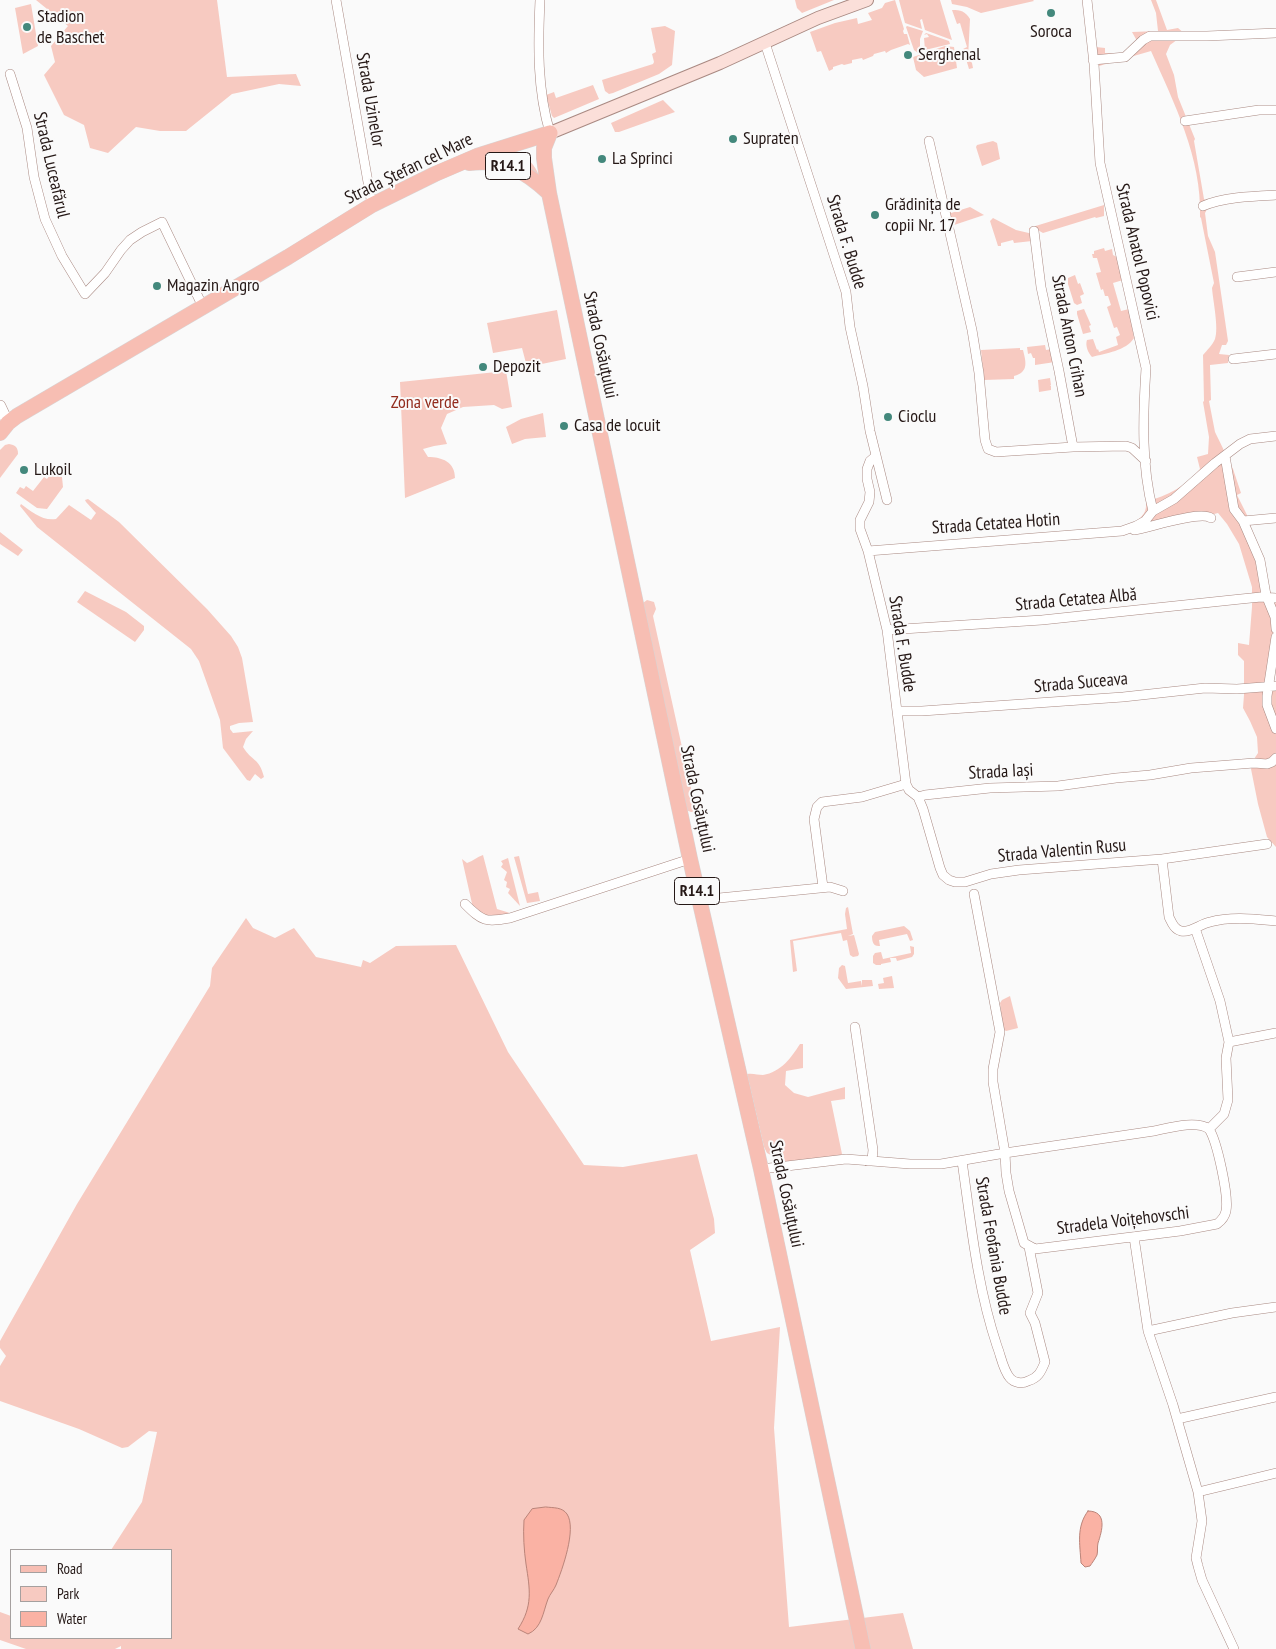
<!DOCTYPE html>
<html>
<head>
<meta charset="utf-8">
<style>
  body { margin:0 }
  #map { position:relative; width:1276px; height:1649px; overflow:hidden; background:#fafafa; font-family:"PT Sans Narrow",sans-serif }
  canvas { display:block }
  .legend { position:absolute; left:10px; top:1549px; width:162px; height:90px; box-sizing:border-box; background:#fafafa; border:1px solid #a5a09f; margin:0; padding:6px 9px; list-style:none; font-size:15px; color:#251816 }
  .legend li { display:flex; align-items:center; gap:10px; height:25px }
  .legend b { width:25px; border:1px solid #a5a09f }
</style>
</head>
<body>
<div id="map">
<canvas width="1276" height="1649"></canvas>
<ul class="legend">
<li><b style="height:6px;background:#f7beb3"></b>Road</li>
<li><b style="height:14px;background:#f7cac1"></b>Park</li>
<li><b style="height:14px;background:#fab2a4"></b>Water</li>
</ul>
</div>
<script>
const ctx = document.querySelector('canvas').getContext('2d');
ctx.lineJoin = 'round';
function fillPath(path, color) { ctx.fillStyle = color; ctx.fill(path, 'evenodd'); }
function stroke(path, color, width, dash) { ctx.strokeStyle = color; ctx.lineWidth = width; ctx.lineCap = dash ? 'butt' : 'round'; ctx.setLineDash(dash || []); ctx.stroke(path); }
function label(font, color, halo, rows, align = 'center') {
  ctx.font = font + ' "PT Sans Narrow",sans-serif'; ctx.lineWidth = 4; ctx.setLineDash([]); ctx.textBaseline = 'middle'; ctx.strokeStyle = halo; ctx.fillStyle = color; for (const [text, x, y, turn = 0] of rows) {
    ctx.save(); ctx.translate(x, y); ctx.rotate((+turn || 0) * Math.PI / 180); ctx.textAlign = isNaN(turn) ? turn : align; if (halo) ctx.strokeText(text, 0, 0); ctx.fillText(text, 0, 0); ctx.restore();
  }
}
const green = new Path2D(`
  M36,0H217L227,77L296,74L301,86L279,84L232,94L186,131H160L136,127L108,153L90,148L84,125L64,115L44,75L55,62L51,46L68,26Z
  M795,0H834L802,13L797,8Z
  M895,0L904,29L903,31L904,34H907L910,45L908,44L891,50L886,53L885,51L874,54L873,56L863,60L862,58L852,60V63L844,65L842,64L833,67V69L829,71L821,51L817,52L810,32L835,23L857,18L858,24L872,20L868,13L882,8L885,3Z
  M899,0H940L952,40L925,30L922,19L920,20L922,29L905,23Z
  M951,0H1033L1034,1L981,13L967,7L952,4Z
  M1151,0H1156L1167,30L1178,28L1185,34L1170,45L1166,54L1174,75L1178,97L1195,139L1194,141L1204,199L1209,202V206L1205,213L1208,236L1215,252L1228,341L1226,345H1222L1219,354L1229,355L1228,363L1210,365L1211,400L1209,401L1215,432L1233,469L1241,493L1237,495L1247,515L1270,591L1276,604V662L1272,679L1276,687V847L1267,837L1258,804L1251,769L1254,759L1258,753L1257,737L1250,721L1243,708L1244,695V661L1238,655V643L1249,645L1252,607V587L1239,544L1227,524L1218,513L1137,534L1135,522C1143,516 1147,512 1146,501C1167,497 1187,485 1200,469L1197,457L1208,454L1209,437L1203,402L1204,401L1203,355C1207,350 1212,346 1215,339C1219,328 1213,301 1212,288L1214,283L1201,218L1200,217C1202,158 1174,103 1151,51L1099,66L1096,47L1105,48V53L1124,54L1137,41L1132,32L1158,31L1156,13Z
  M31,4L38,46L23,54L15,8Z
  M952,10C961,10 965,11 970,19L968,58L972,63L973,68L969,69L963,49L967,47L960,23L957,24Z
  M665,26L675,31L672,65L659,74L613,93L609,94L605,91L602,80L653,64L654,62L652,54L656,52L651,28Z
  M907,26L923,31L920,39V51L918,53L914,50L906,27Z
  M926,33L949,41L950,44L925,50L924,38L929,37L927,34L924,35Z
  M945,46L954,47L957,68L924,77L916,70L913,57Z
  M593,85L599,99L554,118L552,116L546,95L554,92L556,98Z
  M663,100L675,112L619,132H615L611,123Z
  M993,141L997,143L1000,159L982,166L976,147L977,145Z
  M512,153C529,156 534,164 541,179L514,160L498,154Z
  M946,201L948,202L951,213L970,207L984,215L954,225L949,221Z
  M1104,205V216L1096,218L1095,217L1043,233L1036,229H1029V228Z
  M993,218L1016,230L1033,234L1032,241L1014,243L1013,240L1001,243V246H998L990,221Z
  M1104,248L1105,251L1112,249L1113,255L1117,257L1123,280L1113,283L1121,311L1129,309L1134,338C1126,351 1106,353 1092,357C1088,353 1085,345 1087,340L1093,339L1097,350L1098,349L1099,352L1118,345L1116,337L1120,335L1117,327L1114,328L1107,307L1111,305L1108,296H1105L1103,289L1101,290L1096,273L1101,272L1097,258H1093L1092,254H1094V251Z
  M1075,275L1078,284L1080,283L1084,294L1080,296L1082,303L1077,305L1074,303L1068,284V278Z
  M1084,309L1091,325L1089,326L1091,332L1083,334L1077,314V311Z
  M557,310L566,359L527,367L522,348L493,353L487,323Z
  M1045,345L1046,350L1052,349L1055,362L1035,365V358H1033L1031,353L1028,354L1027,347Z
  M1020,348V350H1023C1026,362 1029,372 1014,376V379L984,380L981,350Z
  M506,371L512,407L502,409L494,405L463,407L447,414L441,428L447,444L434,446L423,449L428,457C442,457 455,462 455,478L405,498L400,382Z
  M1050,378L1051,385L1050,386H1051V390L1039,392L1038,380Z
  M543,413L546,437L525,439L512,444L506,427L521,419Z
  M9,444C15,445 18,447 18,454L0,478V450L5,445Z
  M54,469L62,477L63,487L47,509L37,508L16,493L20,487L24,489L26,486L33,491L44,477L47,479Z
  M88,499L119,522L207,609L231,636L238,647L242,658L253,722L239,723L230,726V729L233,733L253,731L246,739L243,747C252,762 259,757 264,777L261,779L255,774L250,781L247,780L223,748L220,720L199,661L191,649L37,527L20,506L21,504C32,512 42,521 56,519L69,505L91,520L96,513L86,502L85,500Z
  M0,532L23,550L18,556L0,544Z
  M85,591L126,612L144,626V630L135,642L77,602Z
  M647,600L654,602L656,609L653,616L695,806L699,811L691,812L686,810L643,603Z
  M483,855L497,909L510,913L489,918L473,908L462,859L467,863C473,861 477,857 483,855Z
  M519,856L528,894L538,892L540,901L527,903L514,857Z
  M508,858L520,906L508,893L510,889L506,887L507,882L504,880L507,872L501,867L503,864L501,861Z
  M848,907L853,934L848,936L854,935L859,954L858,956L853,957L850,955L847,940L843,941L841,933L793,941L797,971L793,972L790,940L847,929L845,914L846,908Z
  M246,918L253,928L275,938L294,928L316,957L361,967L363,960L370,963L396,946L456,945L508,1052L584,1165L623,1167L697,1154L714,1219L715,1233L690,1250L711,1341L780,1327L774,1428L789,1627L903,1613L913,1649H121V1646L115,1649H26L0,1640V1612L11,1616V1638H171V1550H111L142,1502L157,1432L149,1431L128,1447L122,1448L79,1429L0,1401V1366L6,1356L0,1348V1341L77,1204L210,986L212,968Z
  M904,926L910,931L913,940L910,941L907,934L879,940L880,946C873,947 872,941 872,936L875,932Z
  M910,946L914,947V954L912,957L897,961L896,958H890L891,962L881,964V965H876L873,963V956L875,953L881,952L883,959L911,953Z
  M842,965L845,966L848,983L861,981L862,986V980H872L873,986L846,989L838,978L839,968Z
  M892,976L894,988L879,989L878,984L884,983L883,978Z
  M1010,996L1018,1028L1006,1031L1003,1029L1000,1003L1002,1000Z
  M800,1044H803V1068L786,1071L785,1085L794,1093L808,1097L845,1087V1099L831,1101L842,1154L837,1157L784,1162L767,1153L764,1147L747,1074C753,1073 758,1075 763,1075C781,1072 791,1058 800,1044Z`);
const water = new Path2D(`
  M546,1507C554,1508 562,1507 567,1514C577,1529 562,1570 556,1585C554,1590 550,1594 548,1599C543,1612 542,1628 528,1634L518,1629C533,1606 530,1590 526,1564C524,1550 523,1535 524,1520L532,1509Z
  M1088,1511C1108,1511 1102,1531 1098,1543C1097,1547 1098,1551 1097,1555C1095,1559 1092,1563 1090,1566L1085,1567L1081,1563C1080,1544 1076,1527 1088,1511Z`);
const minor = new Path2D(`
  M336,0L372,205
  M540,0C538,45 537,89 550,133
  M1087,0L1094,64L1100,163L1146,368C1143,415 1141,465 1153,511
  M765,43L846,292L850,327L863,386L870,431L887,500
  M1093,60L1125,57L1143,40L1150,36H1207L1276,33
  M10,74L27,128L34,177L45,219L62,256L85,294L105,273L121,250L130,240L142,232L162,222L203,307
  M1185,121L1259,110H1276
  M929,141L972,330L979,373L985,440L988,449L996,452L1073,447L1126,446L1132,448L1146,461
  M1203,206C1223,197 1254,196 1276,195
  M1034,231L1041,287L1059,371L1073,447
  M1237,277L1276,272
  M1233,359L1276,354
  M876,456L870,461L867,469V479L870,492L869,502L860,520V529L868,551L887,630L906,784
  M1225,456L1234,509L1243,521L1260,560L1266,595L1275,617L1276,629
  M1243,521L1276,518
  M1134,530C1149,528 1200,510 1211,518
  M868,551L1122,531L1136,526L1145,521L1153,511L1174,499L1215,463L1240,444L1250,439L1276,436
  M887,630L1042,620L1241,599L1261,597L1276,598
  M1276,637L1267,696V705L1276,729
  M897,711H922L1123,697L1205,688L1237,689L1276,686
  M918,797L923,809L940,868L943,875L949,880L955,882H965L991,874L1019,870L1162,859L1267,844
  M1162,859L1169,917C1172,923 1174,929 1181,931C1191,933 1200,924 1210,922C1231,916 1255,919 1276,921
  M823,887L814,819L817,807L822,802L862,797L906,784L909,790L918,797L925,795L990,788L1058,786L1116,778L1150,775L1191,768L1254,763L1267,764L1272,762L1276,758
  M974,894L1000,1032L993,1069V1082L1005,1153L1006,1173L1009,1191L1024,1243L1035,1249L1180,1231L1217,1224C1221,1221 1225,1216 1226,1211C1229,1196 1217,1141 1209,1129
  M699,900L830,887L843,891
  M465,904C483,922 485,922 510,918L690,859
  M1195,928L1220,1001L1229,1042L1226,1058L1228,1100L1224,1114L1209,1129
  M855,1027L873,1150L872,1160L867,1161
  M1229,1042L1276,1033
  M962,1161C971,1224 977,1286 997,1346C1001,1356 1003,1370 1010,1378C1014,1383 1022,1384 1028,1381C1038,1378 1041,1372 1045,1362L1035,1323L1030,1313L1038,1293L1029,1247
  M761,1169L846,1159L910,1164H941L1005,1153L1154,1131C1169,1128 1196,1120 1209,1129
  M1134,1237L1148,1331L1173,1405L1198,1492L1202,1521L1196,1558L1198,1566L1202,1580L1234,1649
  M1148,1331L1232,1313L1276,1307
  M1177,1419L1276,1397
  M1198,1492L1276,1473`);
const tertiary = new Path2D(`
  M0,406L8,423`);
const secondary = new Path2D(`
  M550,133L720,63L818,18L867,0`);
const primary = new Path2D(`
  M550,133L544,148V158L549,193L690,859L761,1169L863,1649
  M469,163C505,159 524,170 549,193
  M0,433L8,423L17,416L288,257L372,205L435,174L477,156L550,133`);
const markers = [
  [1051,13,5,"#43887c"],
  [27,27,5,"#43887c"],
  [908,55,5,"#43887c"],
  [733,139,5,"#43887c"],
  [602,159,5,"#43887c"],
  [875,215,5,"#43887c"],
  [157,286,5,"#43887c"],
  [483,367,5,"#43887c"],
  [888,417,5,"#43887c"],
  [564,426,5,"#43887c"],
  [24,470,5,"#43887c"]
];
const shields = [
  [508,166,45],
  [697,891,45]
];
const shieldNames = [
  ["R14.1",508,166],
  ["R14.1",697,891]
];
const poiNames = [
  ["Stadion",37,17],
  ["de Baschet",37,38],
  ["Soroca",1051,32,"center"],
  ["Serghenal",918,55],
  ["Supraten",743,139],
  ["La Sprinci",612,159],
  ["Grădinița de",885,205],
  ["copii Nr. 17",885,226],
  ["Magazin Angro",167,286],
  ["Depozit",493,367],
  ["Cioclu",898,417],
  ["Casa de locuit",574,426],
  ["Lukoil",34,470]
];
const streetNames = [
  ["Strada Uzinelor",370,100,80],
  ["Strada Luceafărul",51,165,77],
  ["Strada Ștefan cel Mare",409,169,-26],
  ["Strada F. Budde",846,242,73],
  ["Strada Anatol Popovici",1137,252,77],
  ["Strada Anton Crihan",1069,336,79],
  ["Strada Cosăuțului",600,345,78],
  ["Strada Cetatea Hotin",996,524,-4],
  ["Strada Cetatea Albă",1076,600,-5],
  ["Strada F. Budde",902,644,81],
  ["Strada Suceava",1081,683,-5],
  ["Strada Iași",1001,772,-3],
  ["Strada Cosăuțului",697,799,78],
  ["Strada Valentin Rusu",1062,851,-5],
  ["Strada Cosăuțului",786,1194,78],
  ["Stradela Voițehovschi",1123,1221,-7],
  ["Strada Feofania Budde",993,1246,80]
];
const parkNames = [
  ["Zona verde",425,403]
];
fillPath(green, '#f7cac1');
fillPath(water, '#fab2a4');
stroke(water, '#ba8479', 1);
stroke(minor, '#a98982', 10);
stroke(tertiary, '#a98982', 12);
stroke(secondary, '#a98982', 14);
stroke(primary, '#d8d5d5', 16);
stroke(minor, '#fff', 9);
stroke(tertiary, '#fff', 11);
stroke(secondary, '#fbdfd9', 12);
stroke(primary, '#f7beb3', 15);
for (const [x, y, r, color] of markers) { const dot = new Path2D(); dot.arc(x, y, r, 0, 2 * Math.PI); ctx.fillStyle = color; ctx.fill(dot); stroke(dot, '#fafafa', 2); }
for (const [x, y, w] of shields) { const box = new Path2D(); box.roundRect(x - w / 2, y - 13.5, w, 27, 4); ctx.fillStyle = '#fafafa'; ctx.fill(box); stroke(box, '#251816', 1); }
label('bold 16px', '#251816', null, shieldNames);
label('18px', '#251816', '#fafafa', poiNames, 'left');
label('18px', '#251816', '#fafafa', streetNames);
label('18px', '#922b1c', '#fafafa', parkNames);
</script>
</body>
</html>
